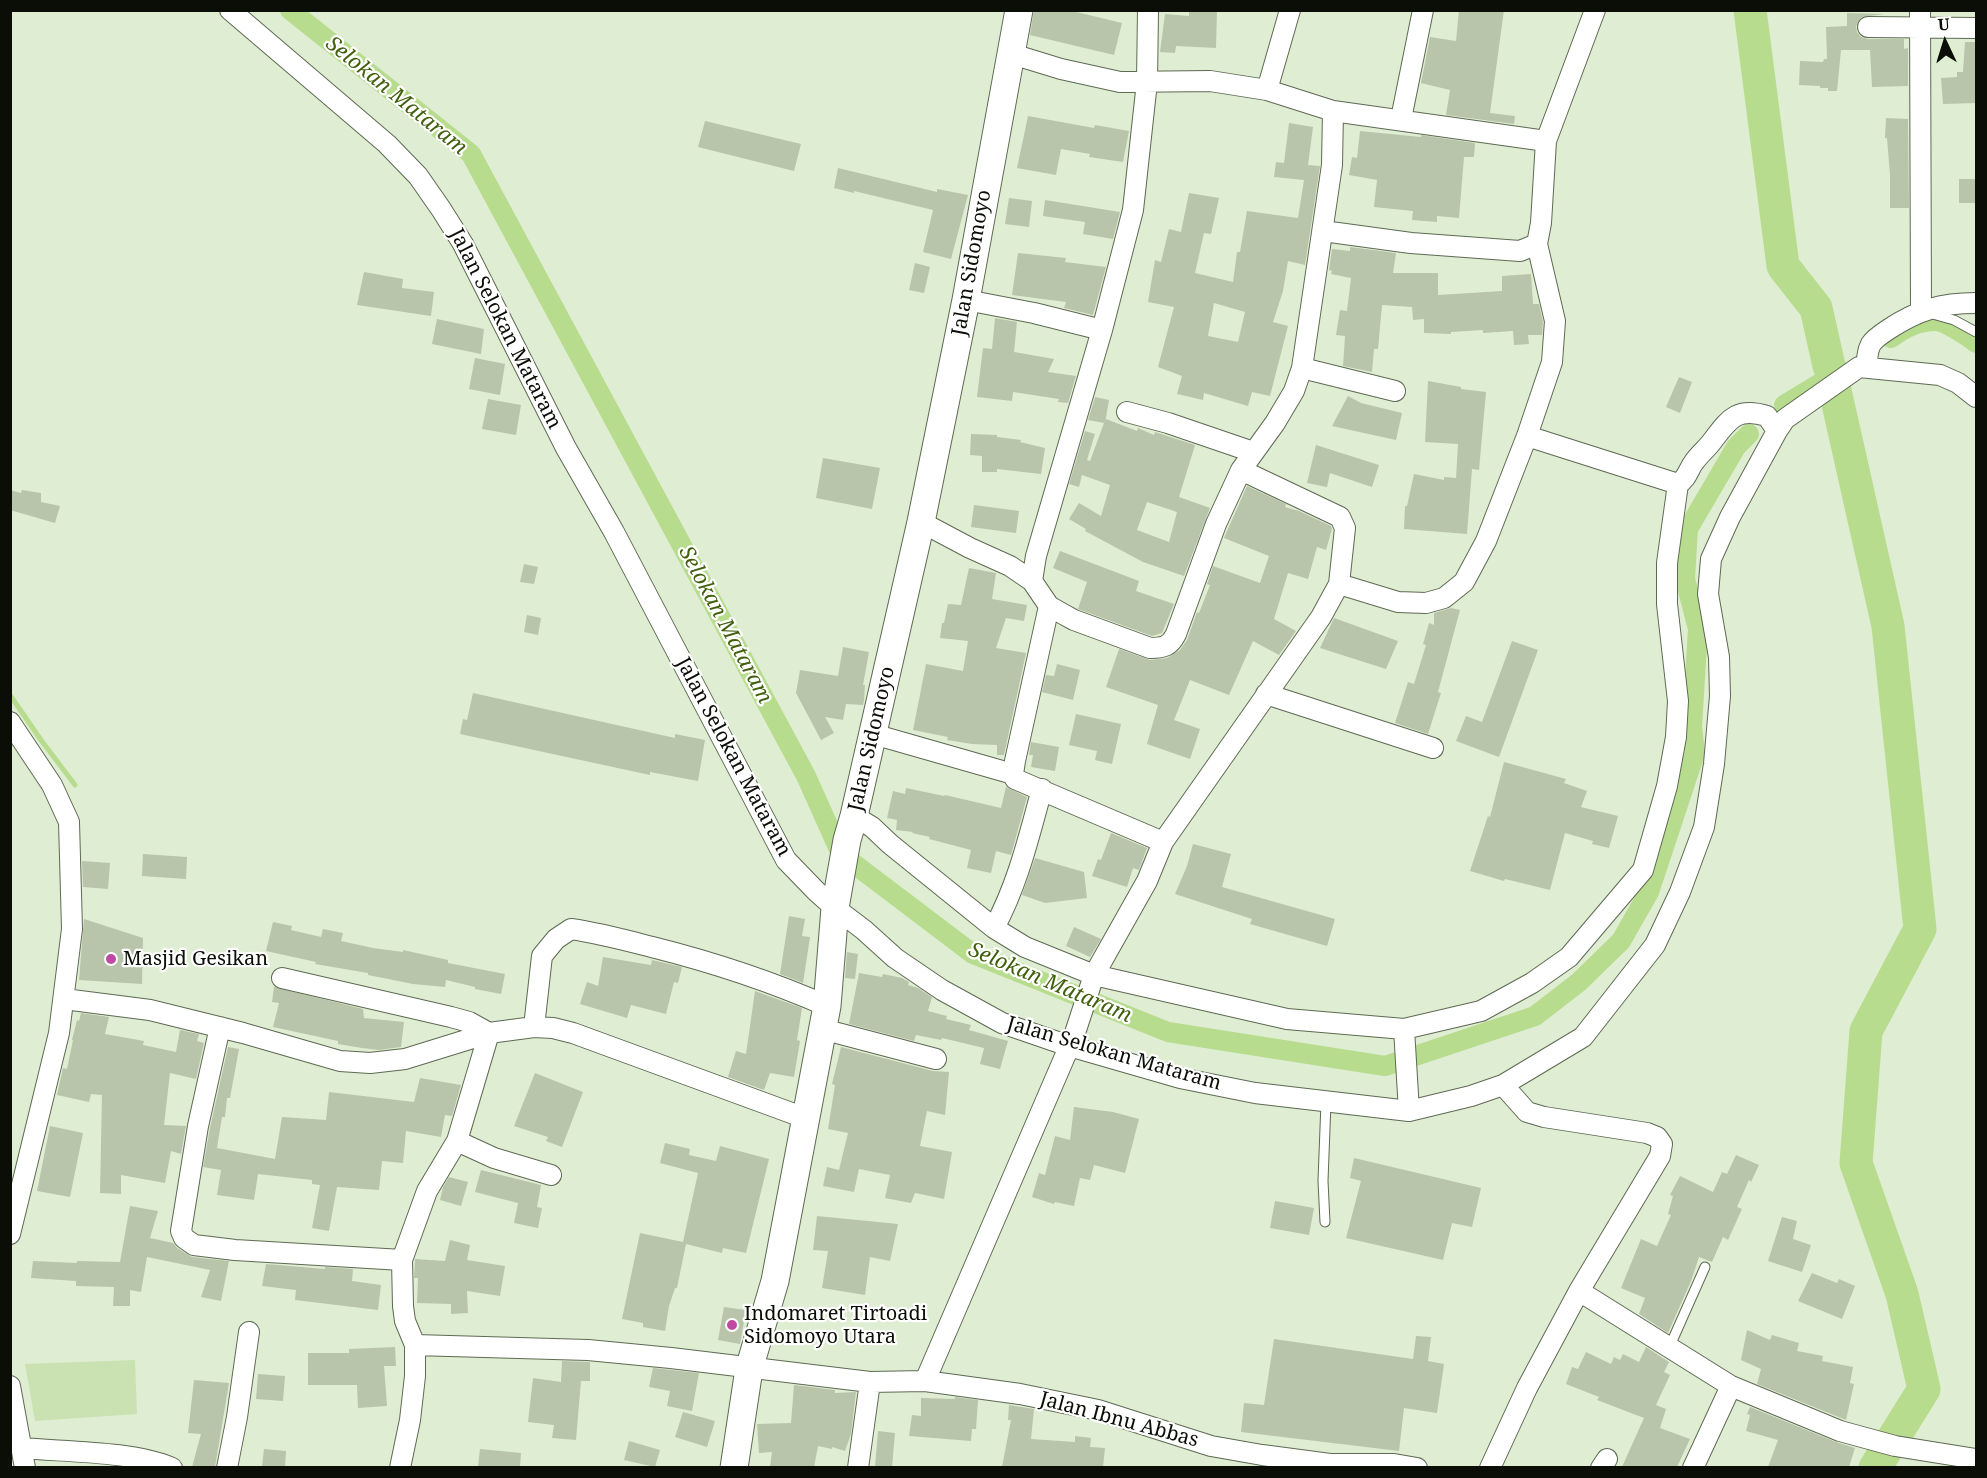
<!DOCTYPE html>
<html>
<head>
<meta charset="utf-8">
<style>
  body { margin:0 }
  #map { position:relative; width:1987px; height:1478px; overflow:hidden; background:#dfedd2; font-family:"Noto Serif",serif }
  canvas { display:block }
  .frame { position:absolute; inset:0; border:12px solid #0a0e06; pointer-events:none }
  .north { position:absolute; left:1915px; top:12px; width:60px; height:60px; -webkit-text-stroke:4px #fff; paint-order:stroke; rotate:356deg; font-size:16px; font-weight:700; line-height:24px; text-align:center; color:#0a0e06 }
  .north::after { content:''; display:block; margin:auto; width:21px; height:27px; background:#0a0e06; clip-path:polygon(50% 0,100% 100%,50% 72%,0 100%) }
</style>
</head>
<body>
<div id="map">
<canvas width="1987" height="1478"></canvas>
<div class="frame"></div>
<div class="north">U</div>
</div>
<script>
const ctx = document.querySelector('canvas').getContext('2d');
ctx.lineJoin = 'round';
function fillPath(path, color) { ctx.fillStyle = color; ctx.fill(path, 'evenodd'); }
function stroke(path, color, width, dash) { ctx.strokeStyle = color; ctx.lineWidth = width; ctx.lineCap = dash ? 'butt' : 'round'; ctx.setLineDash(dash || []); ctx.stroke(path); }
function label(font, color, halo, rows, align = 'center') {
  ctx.font = font + ' "Noto Serif",serif'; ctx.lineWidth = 4.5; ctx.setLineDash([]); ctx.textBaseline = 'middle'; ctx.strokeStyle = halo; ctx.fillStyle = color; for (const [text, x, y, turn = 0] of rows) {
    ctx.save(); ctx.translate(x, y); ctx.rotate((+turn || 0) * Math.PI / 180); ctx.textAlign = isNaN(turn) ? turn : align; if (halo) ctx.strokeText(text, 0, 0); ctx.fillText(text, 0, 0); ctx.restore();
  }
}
const green = new Path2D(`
  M135,1360L137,1414L35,1421L25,1364Z`);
const stream = new Path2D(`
  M10,695L41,740L75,785`);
const canal = new Path2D(`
  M290,10L471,154L806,776L841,854L973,954L1168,1032L1385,1066L1535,1016L1579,982L1621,941L1649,892L1695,753L1692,727L1698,629L1685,579L1688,529L1736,447L1749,434
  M1891,338C1903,329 1919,321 1935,321C1945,321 1969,337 1976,343
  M1784,405L1840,371`);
const river = new Path2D(`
  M1750,10L1783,266L1816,308L1829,366
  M1834,386L1888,626L1920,929L1866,1031L1856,1163L1902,1294L1924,1389L1875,1468`);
const building = new Path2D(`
  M1034,10H1068L1122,23L1114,55L1030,35Z
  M1189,10H1217L1216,48L1176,46L1175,53L1160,52L1165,14L1189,16Z
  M1459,10H1504L1490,113L1515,116L1514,124L1446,115L1450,90L1421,83L1430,37L1456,41Z
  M1847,13L1885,14L1862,17L1856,26L1857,32L1861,37L1868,39H1904V49L1908,48V86L1872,87L1870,50H1841L1837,91H1828V88H1820V86L1799,85L1800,61L1823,62L1824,59H1827L1826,27L1847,26Z
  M1965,42H1977V103L1943,104L1941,78L1957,77V72H1963Z
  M1028,116L1094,128L1095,125L1129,131L1123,162L1089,157L1090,154L1061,149L1056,175L1017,168Z
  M1886,118L1908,119L1909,208H1890V175L1887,138H1885Z
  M705,121L801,144L794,171L698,147Z
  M1289,123L1313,127L1308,165L1320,166L1305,265L1288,261L1283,291L1273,322L1288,326L1270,396L1252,392L1248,406L1204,393L1203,400L1177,394L1182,376L1158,367L1174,307L1148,302L1155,260L1161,262L1169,229L1181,232L1189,193L1219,198L1211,234L1204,233L1195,273L1233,282L1237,252H1240L1247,211L1298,218L1304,180L1274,177L1276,162L1284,163ZM1214,303L1245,312L1238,342L1208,336Z
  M1360,131L1421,137V135L1475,143L1474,157H1464L1459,218L1437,216V222L1412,220L1413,211L1374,207L1377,180L1349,175L1352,157L1357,158Z
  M838,168L937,192V189L968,195L951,259L923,252L933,210L854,191V193L834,188Z
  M1959,179H1977V203H1959Z
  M1009,198L1032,201L1029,227L1005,224Z
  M1045,200L1120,212L1113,239L1083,234L1085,222L1043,216Z
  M1350,247L1396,253L1393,273H1438V295L1502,291V276L1531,274L1533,304H1539L1543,322L1542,335H1528L1529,344L1514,345L1513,331L1483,333V330L1451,332V334L1424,333V319L1413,320L1412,307L1382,305L1378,349H1374L1372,372L1343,366L1345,336L1336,335L1340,310L1347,311L1351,278L1331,274L1332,271L1329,270L1332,249L1350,251Z
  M1018,253L1066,258L1065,262L1106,267L1093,315L1064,308L1066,302L1012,295Z
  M915,263L930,267L924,293L909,290Z
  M364,272L403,279L402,288L434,292L431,316L357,305Z
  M995,318L1017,322L1014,352L1054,359L1048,372L1076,376L1068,403L1058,402L1059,399L1013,392L1012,401L977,397L983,348L992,349Z
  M437,319L484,329L481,354L432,344Z
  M475,358L505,364L500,395L469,389Z
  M1679,377L1692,382L1680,413L1666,407Z
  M1428,381L1461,387V389L1486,392L1479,470L1472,469L1467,534L1404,529L1405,506H1407L1414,474L1444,480V477L1456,478L1458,444L1425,442Z
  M1348,396L1361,403L1402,413L1396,440L1332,426Z
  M1095,397L1109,400L1105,423L1106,419L1137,431L1138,428L1154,435L1155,432L1195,445L1179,497L1210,508L1184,576L1143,562L1085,531L1086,529L1069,519L1079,503L1101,516L1110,485L1082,475L1079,487L1069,484L1085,431L1095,434L1087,460L1090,461L1104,423L1088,420ZM1147,502L1177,512L1169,542L1137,530Z
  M488,399L521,405L516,435L482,429Z
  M971,434L997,435V437L1021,440L1020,442L1045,448L1041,474L997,469V472H982V456L970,455Z
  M1316,445L1379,465L1372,487L1330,473L1327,487L1307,483Z
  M823,458L880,468L872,509L816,498Z
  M1247,486L1286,504L1285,507L1299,511L1331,526L1332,529L1326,550L1317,547L1308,579L1288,573L1274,619L1296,631L1279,655L1253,641L1229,695L1190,680L1174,720L1200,729L1190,759L1147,744L1158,705L1106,687L1119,649L1150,660L1167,658L1180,650L1187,640L1197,612L1199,613L1210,585L1207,584L1213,566L1260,583L1269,556L1224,538Z
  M10,490L21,493L22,490L41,493V502L60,506L55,523L10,510Z
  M974,505L1019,511L1016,533L971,527Z
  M1060,551L1139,581L1136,591L1174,604L1162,633L1152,636L1078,609L1087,582L1053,568Z
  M524,564L538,567L534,584L520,582Z
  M969,568L996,573L992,599L1027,605L1024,621L1006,618L996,648L1026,653L1004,755H997V745L972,744L947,740L948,737L913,730L926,664L963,671L968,641L940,638L942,623H944L948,604L961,605Z
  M1451,608L1460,610L1438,692L1441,693L1428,734L1395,723L1408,682L1414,684L1426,645L1423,644L1429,623L1434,625V613Z
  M527,615L541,618L538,635L524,632Z
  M1334,618L1398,641L1386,669L1320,648Z
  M1512,641L1538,650L1499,757L1456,741L1466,716L1482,722Z
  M843,647L869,652L863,685H865L864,701L863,705L846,704L843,720L825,717L834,733L821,740L796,693L800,670L838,676Z
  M1057,664L1080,670L1073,700L1042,692L1046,675L1054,676Z
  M473,693L675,738V734L705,740L698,781L650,772V775L460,734L463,719L467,720Z
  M1076,714L1121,724L1112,764L1095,760L1097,751L1069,745Z
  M1031,742L1059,747L1055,771L1031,767L1033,755H1029Z
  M1504,762L1566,779L1564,783L1587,791L1581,807L1618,816L1609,848L1592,844L1593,841L1565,833L1550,890L1505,879L1504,881L1470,871L1488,816L1490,817Z
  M1006,787L1027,797L1011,855L996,851L991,873L967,868L971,850L929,839L930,837L912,833L913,832L896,830L897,820L887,818L893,791L905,794L906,788L944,796L945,795L1001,808Z
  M1111,833L1147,848L1139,870L1133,868L1127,887L1092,876L1098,859L1101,860Z
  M1193,844L1231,854L1222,887L1335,919L1327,946L1250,924L1252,919L1175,894L1187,866Z
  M143,854L187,857L186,879L142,876Z
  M1035,858L1084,872L1087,898L1045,903L1022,895Z
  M82,861L110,863L108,889L83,887Z
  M789,916L805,919L802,936L810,937L803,983L780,974Z
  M84,919L143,938L142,984L79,980Z
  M273,922L292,926L291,930L321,937L323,929L343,933L341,941L373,948L403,952V950L448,960V963L505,974L501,994L475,989V987L446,980L445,987L413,984L368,975V973L315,964L316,962L266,951Z
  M1074,927L1101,939L1090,957L1066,946Z
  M847,952L858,954L855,979L845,978Z
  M603,957L651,965L652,960L682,967L678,983L674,982L666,1014L631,1005L627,1018L580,1004L587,982L598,986Z
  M859,973L882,977L883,974L902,978L909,982L908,985L918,988L932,997L928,1011L947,1016L946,1019L971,1025L969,1030L1008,1041L1000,1069L980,1064L984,1048L942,1038L941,1040L916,1035L914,1041L849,1024Z
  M274,987L363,1009L364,1018L404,1022L401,1047L379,1050L362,1048L338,1044V1041L273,1027L279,1003L272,1002Z
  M755,991L802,1008L797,1040L800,1041L794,1077L770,1073L764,1090L728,1077L736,1051L746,1054Z
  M81,1013L109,1017L105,1034L144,1041L143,1045L176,1052L180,1030L199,1034L197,1041L204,1043L196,1079L170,1073L164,1125L186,1126L181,1154L171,1151L165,1183L121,1175V1194L100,1193L102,1095L91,1094L89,1102L57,1095L63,1068L67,1069L73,1040H72L77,1020L79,1021Z
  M228,1047L239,1049L230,1098H227L225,1117H222L217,1148L275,1159L282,1117L326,1120L329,1092L414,1102L420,1078L461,1085L452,1116L445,1115L441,1137L406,1131L403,1163L382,1161L379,1190L337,1187L329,1231L312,1228L320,1185L312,1184V1180L258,1174L254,1200L217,1195L221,1170L203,1167L210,1128Z
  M841,1047L933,1071L949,1072L945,1115L927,1111L920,1146L952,1152L944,1199L915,1193L911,1203L885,1198L890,1175L859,1169L854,1192L823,1186L827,1167L839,1170L848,1133L828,1129L835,1085L832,1084Z
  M535,1073L583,1092L562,1147L546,1141L548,1137L514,1126Z
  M1074,1107L1113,1112L1139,1119L1125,1173L1094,1165L1090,1180L1080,1178L1074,1206L1055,1202L1054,1204L1032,1197L1039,1173L1045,1175L1055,1136L1070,1140Z
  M50,1126L83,1133L70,1197L37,1191Z
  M665,1143L690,1149L689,1155L716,1161L720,1146L769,1159L746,1253L723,1248L722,1253L686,1244L677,1288H675L669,1306L665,1331L643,1327V1323L622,1319L640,1233L683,1242L698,1173L660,1163Z
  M1736,1155L1759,1165L1751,1182L1749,1180L1737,1207L1742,1209L1728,1240L1723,1237L1712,1262L1699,1257L1691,1281L1668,1333L1639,1314L1645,1298L1621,1288L1641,1239L1657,1246L1671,1215L1668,1214L1673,1196L1670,1195L1680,1176L1713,1192L1722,1172L1727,1174Z
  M1354,1158L1481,1188L1472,1227L1452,1223L1443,1260L1346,1238L1361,1181L1350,1178Z
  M481,1170L541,1185L537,1207L542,1208L538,1228L514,1223L518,1203L475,1192Z
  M449,1177L468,1182L461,1206L440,1200L443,1187Z
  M1275,1201L1314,1208L1309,1235L1270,1228Z
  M130,1206L158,1211L150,1238L173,1243L177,1248L192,1257L229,1261L221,1301L201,1297L210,1270L147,1257L141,1292L130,1290V1306H113L114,1287L76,1286V1281L31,1278L33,1261L77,1263V1261L120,1262Z
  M817,1216L898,1224L890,1261L870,1257L865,1295L822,1288L828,1251L813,1250Z
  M1782,1217L1797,1221L1793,1239L1811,1245L1802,1272L1768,1261Z
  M450,1240L470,1245L467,1260L505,1266L500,1296L467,1291L468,1313L451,1314V1304L417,1303L418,1278H414L415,1259L445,1261Z
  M266,1264L325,1269V1267L353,1269L352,1281L381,1285L378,1310L295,1300L296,1290L262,1286Z
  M1812,1273L1837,1283L1839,1279L1855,1286L1842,1319L1798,1301Z
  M724,1307L746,1310L740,1344L718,1340Z
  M1747,1330L1770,1340L1772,1335L1799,1343L1797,1351L1823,1356L1822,1361L1853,1367L1850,1383L1854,1384L1846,1420L1757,1384L1761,1369L1741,1360Z
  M1416,1336L1431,1337L1428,1361L1444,1364L1437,1413L1404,1408L1399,1451L1241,1432L1244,1403L1264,1405L1274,1339L1413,1359Z
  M395,1347L396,1366H384L387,1406L358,1408L357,1385H308V1353H349V1349Z
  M1646,1347L1669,1362L1664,1372L1670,1375L1656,1405L1666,1409L1660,1428L1690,1439L1677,1467H1622L1644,1418L1597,1400L1599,1397L1566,1384L1572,1367L1578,1369L1586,1352L1611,1364L1614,1357L1620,1360L1623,1354L1639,1362Z
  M562,1361L590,1362V1381H581L576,1440L552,1438L554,1425L528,1422L533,1378L561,1382Z
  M653,1368L699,1373L692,1411L667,1406L670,1391L649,1387Z
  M258,1374L285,1376L283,1401L256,1399Z
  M194,1380L229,1383L215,1467H192L201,1434L188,1433Z
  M794,1385L835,1390V1393L856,1392L851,1434L845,1451L832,1447V1449L818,1446L814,1467H770L772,1452L759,1453L757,1424L791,1423Z
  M955,1397L978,1400L976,1429H972L971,1441L909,1436L912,1415L921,1416V1398L955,1399Z
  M1009,1405L1034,1409L1031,1439L1075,1442V1436L1091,1438L1090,1447L1105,1448L1103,1467H1002L1011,1420H1008Z
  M1750,1407L1836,1442L1855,1448L1849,1467H1768L1778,1440L1746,1431L1750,1415L1747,1414Z
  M683,1412L715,1421L707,1447L675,1437Z
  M878,1431L895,1433L892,1467H875Z
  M629,1441L660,1450L655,1467L624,1460Z
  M264,1449L286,1451L285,1467H262Z
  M480,1449L521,1453L520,1467H478Z`);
const lane = new Path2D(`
  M1929,313L1954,320L1976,332
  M1325,1222L1323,1181L1326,1102
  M1669,1348L1705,1267`);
const street = new Path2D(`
  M230,10L387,144L418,176L441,209L463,244L566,448L614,532L786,860L817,892L835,908L864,930L895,958L942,990L1002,1023L1069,1046L1180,1078L1255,1093L1409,1111L1471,1096L1503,1085L1583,1037L1655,945L1680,892L1704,827L1714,764L1720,696L1719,657L1708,594L1711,559L1730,517L1777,431L1785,419L1859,367L1940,375L1958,383L1976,397
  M1920,10L1921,311
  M1868,27L1976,28
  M1267,90L1290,10
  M1333,111L1546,141
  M1401,119L1423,10
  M1323,231L1411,243L1520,251L1537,244
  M966,300L1034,313L1102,330
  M1867,367C1867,359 1867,351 1871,344C1875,338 1883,333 1889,329C1918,310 1941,303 1976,303
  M1302,368L1395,391
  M1127,412L1168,423L1253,452
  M1527,436L1678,484
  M921,522L970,548L1010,566L1032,581L1049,606L1063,614L1074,620L1150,648C1164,648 1170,646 1176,634L1216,524L1241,470L1275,423L1294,391L1302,368L1332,165L1333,111L1267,90L1210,81L1120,82L1061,69L1012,54
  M1032,581L1036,556L1102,330L1133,210L1147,82L1148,10
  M1339,584L1398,602L1426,603L1444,598L1464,582L1486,541L1527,436L1552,362L1555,321L1537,244L1541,223L1546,141L1595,10
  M1049,606L1015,761L1013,774L1015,779L1163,842
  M1266,694L1433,748
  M10,722L52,785L69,822L72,929L59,1033L10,1234
  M873,734L1013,774
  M854,816L872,827L890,844L994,928L1025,947L1094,975L1287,1019L1404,1029L1481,1011L1532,983L1569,957L1643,870L1667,786L1676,737L1678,701L1667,604V563L1678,484C1687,479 1688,470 1694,462C1699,455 1705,450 1710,444C1728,421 1735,406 1767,416L1777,431
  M994,928C1018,884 1029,836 1042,789
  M282,978L451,1017L469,1022L489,1033L457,1141L494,1158L551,1175
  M64,999L150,1010L243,1033L340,1061L370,1063L405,1059L489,1033L534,1027L553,1028L573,1033L805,1118
  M220,1027L198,1126L181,1231L184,1238L194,1245L235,1250L402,1260
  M534,1027L542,956L556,939L571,929C599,933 625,940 652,947C712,962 770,981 827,1006
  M822,1029L936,1059
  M1404,1029L1409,1111
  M1579,1291L1731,1386
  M415,1345L588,1350L671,1358L870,1382L925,1381L1020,1394L1098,1410L1211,1446L1262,1455L1330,1464H1394L1417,1468
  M925,1381L1075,1033L1094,975L1147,881L1163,842L1321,617L1339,584L1345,528L1340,517L1241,470
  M10,1386L25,1468
  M22,1448C65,1452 134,1451 172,1468
  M227,1468L237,1417L249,1332
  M400,1468L410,1420L415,1376V1345L405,1321L403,1306L402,1260L427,1191L457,1141
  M858,1468L870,1382
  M1490,1468L1527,1388L1579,1291L1660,1156L1662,1144L1657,1137L1647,1133L1544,1117L1527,1112L1503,1085
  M1601,1468L1607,1459
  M1693,1468L1731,1386L1840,1431L1895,1446L1976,1459`);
const secondary = new Path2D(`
  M734,1468L749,1369L775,1281L827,1006L835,908L847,840L854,816L921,522L966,300L1019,10`);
const markers = [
  [111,959,6,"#bf49a1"],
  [732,1325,6,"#bf49a1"]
];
const streetNames = [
  ["Jalan Sidomoyo",972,263,-80],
  ["Jalan Selokan Mataram",505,329,63],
  ["Jalan Sidomoyo",872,739,-77],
  ["Jalan Selokan Mataram",733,757,62],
  ["Jalan Selokan Mataram",1114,1054,16],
  ["Jalan Ibnu Abbas",1119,1420,15]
];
const poiNames = [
  ["Masjid Gesikan",123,959],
  ["Indomaret Tirtoadi",744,1314],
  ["Sidomoyo Utara",744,1337]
];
const waterNames = [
  ["Selokan Mataram",396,96,39],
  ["Selokan Mataram",725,625,62],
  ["Selokan Mataram",1050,983,23]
];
fillPath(green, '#cae2b2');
stroke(stream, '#b7dc8e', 5);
stroke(canal, '#b7dc8e', 20);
stroke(river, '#b7dc8e', 33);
fillPath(building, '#b8c5ab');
stroke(lane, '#5e6a53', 11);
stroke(street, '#5e6a53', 22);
stroke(secondary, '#5e6a53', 29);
stroke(lane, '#fff', 9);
stroke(street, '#fff', 20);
stroke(secondary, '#fff', 27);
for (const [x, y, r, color] of markers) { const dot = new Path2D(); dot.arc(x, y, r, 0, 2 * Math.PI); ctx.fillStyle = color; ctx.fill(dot); stroke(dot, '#fff', 2); }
label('20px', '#0a0e06', '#fff', streetNames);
label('20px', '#0a0e06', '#fff', poiNames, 'left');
label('italic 21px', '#41600e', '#fff', waterNames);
</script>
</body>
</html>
